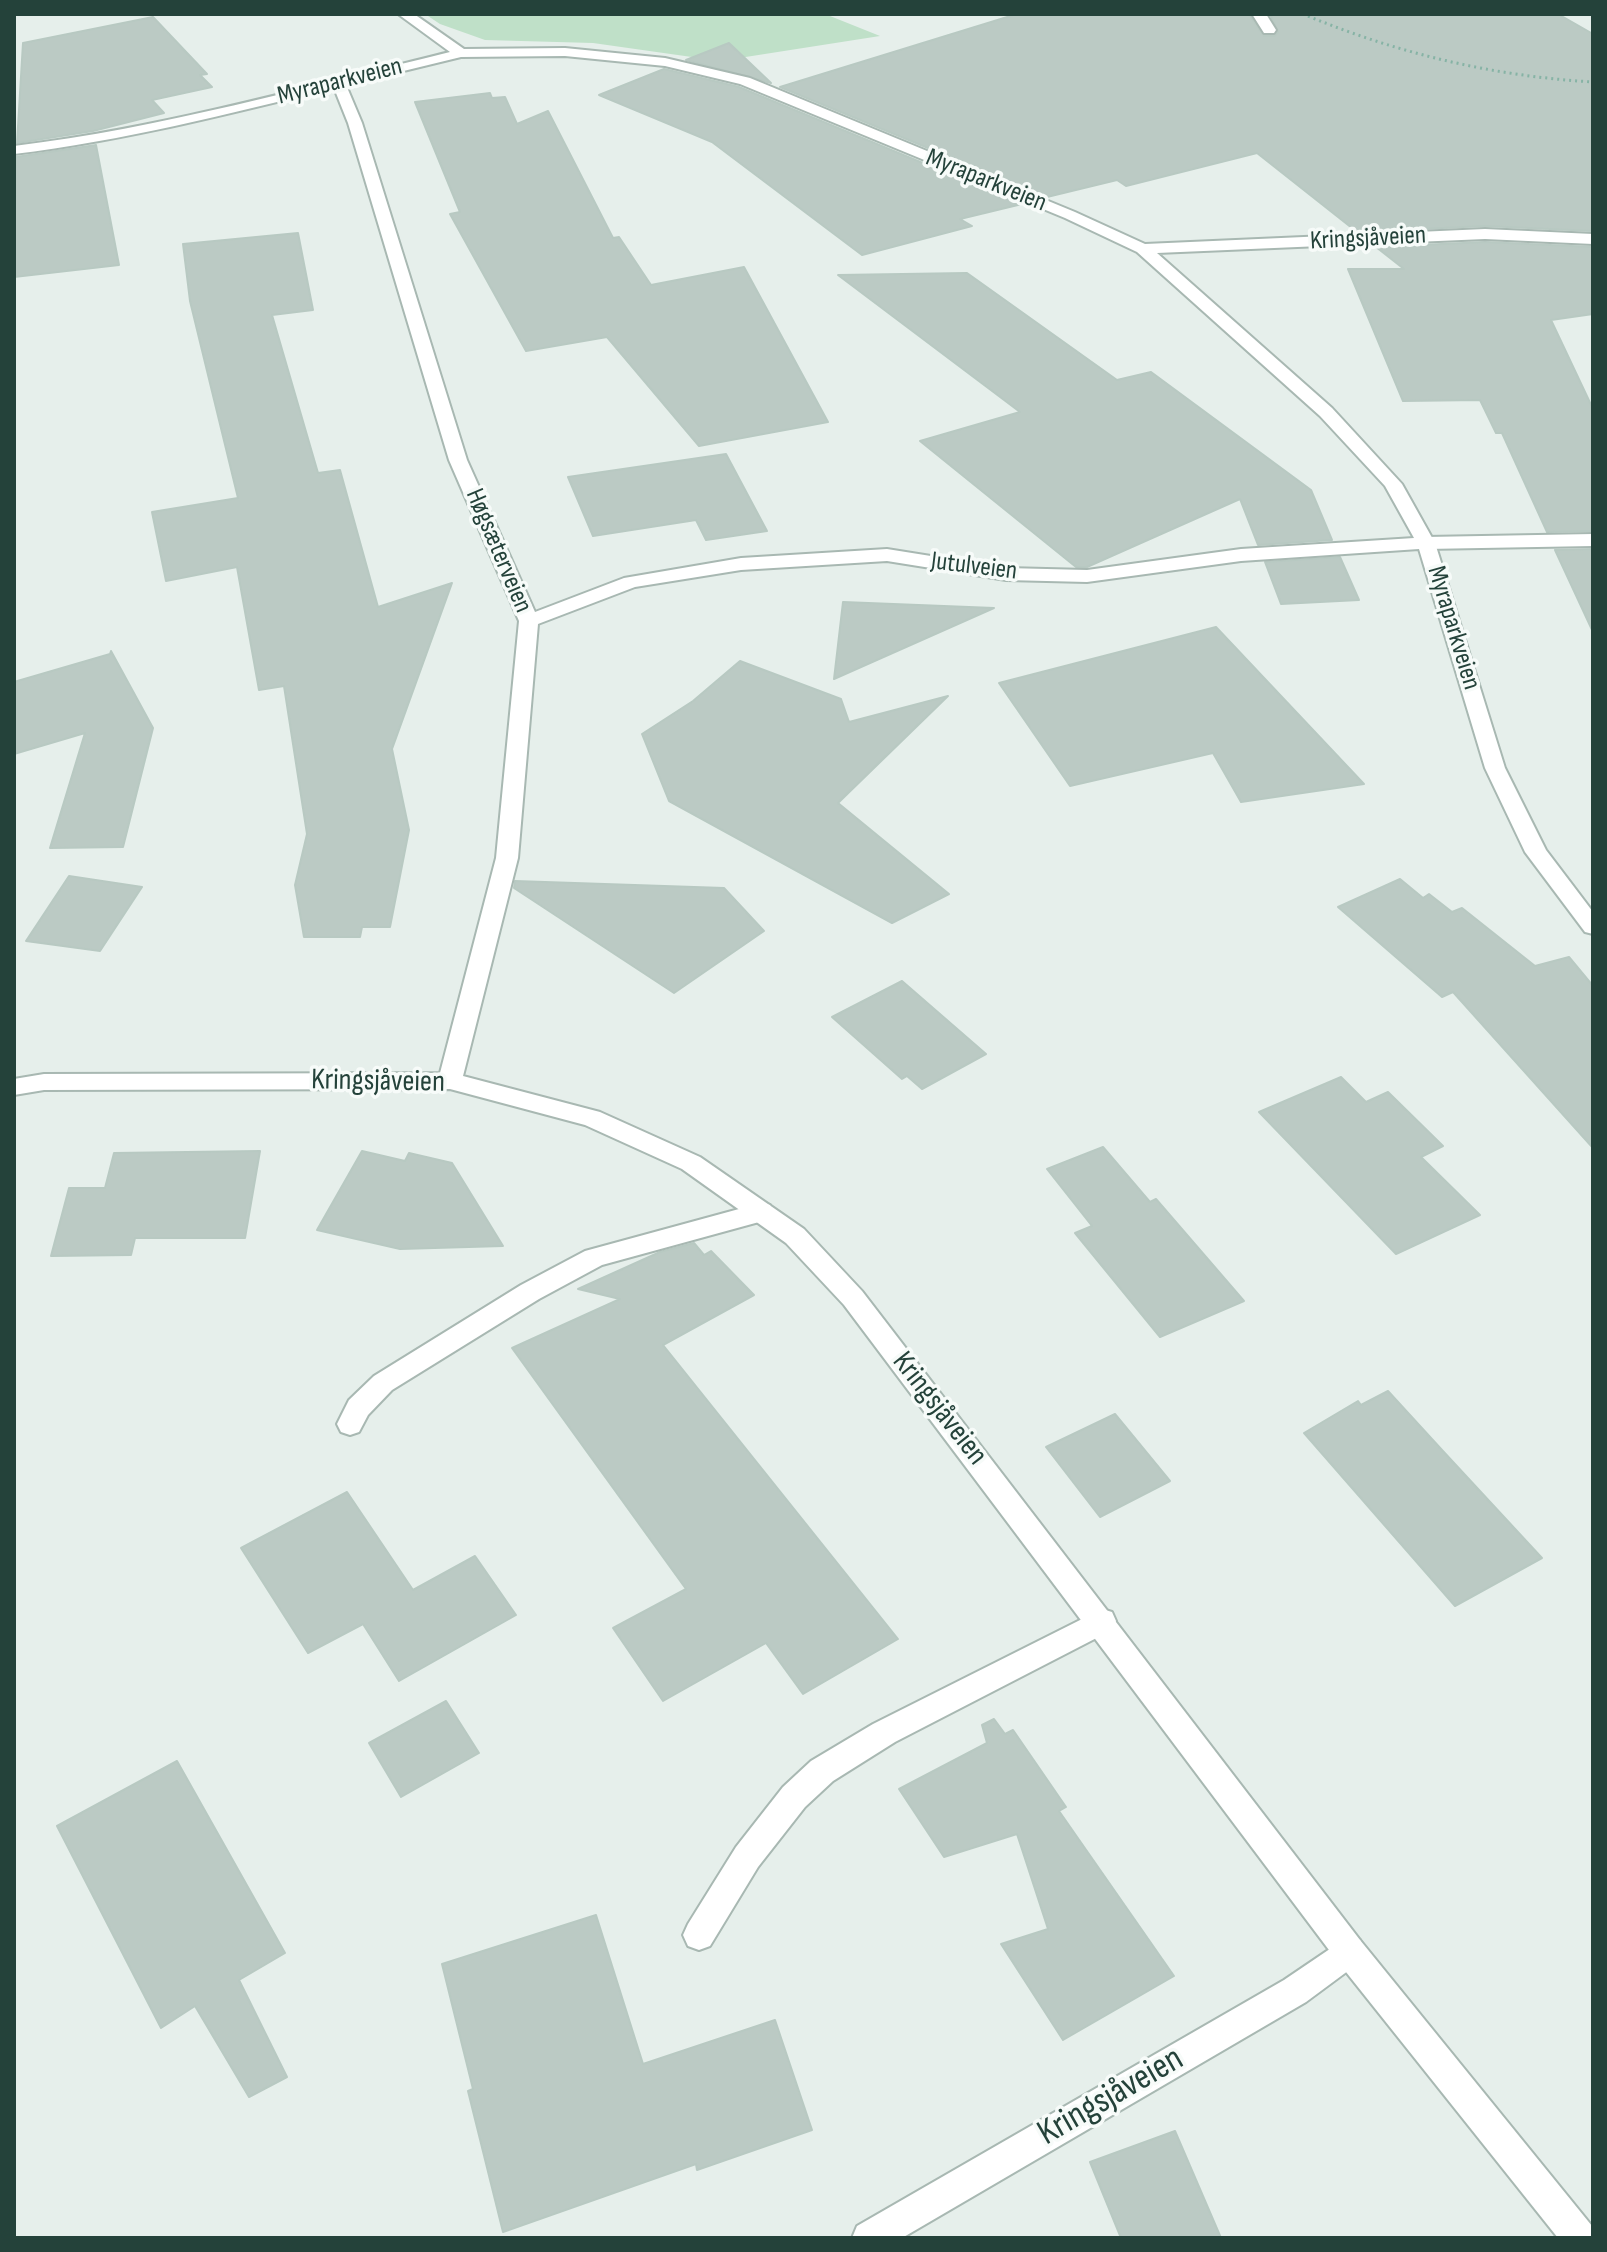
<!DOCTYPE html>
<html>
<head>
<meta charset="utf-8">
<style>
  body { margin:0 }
  #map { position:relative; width:1607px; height:2252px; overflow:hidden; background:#e6efeb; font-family:"Sofia Sans Condensed",sans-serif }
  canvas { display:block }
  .frame { position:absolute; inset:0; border:16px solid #24423a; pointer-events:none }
</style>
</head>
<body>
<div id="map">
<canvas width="1607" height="2252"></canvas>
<div class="frame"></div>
</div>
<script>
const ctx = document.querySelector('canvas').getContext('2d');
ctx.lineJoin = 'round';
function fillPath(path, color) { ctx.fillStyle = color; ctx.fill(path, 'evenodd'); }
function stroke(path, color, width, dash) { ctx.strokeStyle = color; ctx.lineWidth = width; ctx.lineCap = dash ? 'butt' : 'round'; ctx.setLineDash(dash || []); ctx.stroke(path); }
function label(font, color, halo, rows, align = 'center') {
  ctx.font = font + ' "Sofia Sans Condensed",sans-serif'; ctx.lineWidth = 7; ctx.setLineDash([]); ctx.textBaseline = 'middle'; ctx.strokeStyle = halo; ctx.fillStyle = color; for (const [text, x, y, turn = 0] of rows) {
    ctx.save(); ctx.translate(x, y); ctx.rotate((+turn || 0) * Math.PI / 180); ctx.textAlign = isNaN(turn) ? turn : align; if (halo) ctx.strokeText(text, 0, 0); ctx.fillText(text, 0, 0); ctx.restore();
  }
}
const green = new Path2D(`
  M425,14H825L880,36L720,61L593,43L485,40L440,24Z`);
const building = new Path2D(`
  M1017,14H1249L1264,36H1274L1278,32L1270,14H1558L1593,34V231L1485,226L1357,232L1257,153L1126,186L1117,180L1047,197L780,87Z
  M153,17L207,74L200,75L212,87L152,100L164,113L93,131L17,143L23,43Z
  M729,43L771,83L686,60Z
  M664,69L739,87L1022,204L960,219L972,226L862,255L712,142L599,95Z
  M490,93L492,98L505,97L517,124L548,111L613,238L619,237L651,285L744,267L828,422L699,446L607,337L526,351L450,214L460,212L415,102Z
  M96,145L119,265L14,277L16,157Z
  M298,233L313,310L272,315L318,473L340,470L378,607L452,583L392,749L409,830L390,927H362L360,937H304L295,885L307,834L284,686L259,690L237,567L166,581L152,512L238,498L190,301L183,244Z
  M1485,242L1593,247V314L1551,320L1593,409V531L1547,532L1502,433H1496L1480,400L1403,401L1348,269H1404L1376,247Z
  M967,273L1117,380L1151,372L1311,490L1332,540L1258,545L1240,499L1087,567H1076L920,441L1020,412L838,275Z
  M726,454L767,531L706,540L696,520L593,536L568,477Z
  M1593,549V632L1555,550Z
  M1340,557L1359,600L1281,604L1265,562Z
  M843,602L994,608L834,679Z
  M1216,627L1364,784L1241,802L1213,753L1070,786L999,683Z
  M111,651L153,728L123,847L50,848L85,733L14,754V682L110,654Z
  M740,661L841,699L849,722L948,696L838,803L949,894L892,923L669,801L642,734L693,701Z
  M69,876L142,887L100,951L26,941Z
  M1400,879L1423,898L1429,894L1452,912L1462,908L1535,966L1569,957L1593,986V1148L1453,992L1442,997L1338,907Z
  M515,881L724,888L764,931L674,993L514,888Z
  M902,981L986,1054L922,1089L907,1076L902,1079L832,1017Z
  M1341,1077L1366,1102L1388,1092L1443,1146L1421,1157L1480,1215L1396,1254L1259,1112Z
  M1103,1147L1150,1202L1156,1199L1244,1301L1160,1337L1075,1233L1092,1226L1047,1169Z
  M260,1151L245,1238H135L131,1255L51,1256L69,1188H105L114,1153Z
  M362,1151L405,1161L409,1153L452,1163L503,1246L400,1249L317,1230Z
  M694,1243L704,1255L711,1251L754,1295L663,1345L898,1639L803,1694L766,1643L663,1701L613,1628L686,1589L512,1348L620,1299L578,1289L660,1252Z
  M1388,1391L1442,1450L1542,1558L1455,1606L1304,1433L1358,1401L1361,1405Z
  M1115,1414L1170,1481L1100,1517L1046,1447Z
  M347,1492L413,1590L475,1556L516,1615L399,1681L363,1624L308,1653L241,1548Z
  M446,1701L479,1753L401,1797L369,1743Z
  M994,1719L1005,1734L1013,1730L1066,1807L1059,1811L1174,1976L1063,2040L1001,1944L1048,1929L1017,1834L944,1857L899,1789L987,1743L982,1725Z
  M177,1761L285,1953L239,1980L287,2077L249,2097L195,2006L161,2028L57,1826Z
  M596,1915L643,2064L775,2020L812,2130L697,2170L696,2164L503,2232L468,2091L473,2089L442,1964Z
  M1175,2131L1221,2238H1121L1090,2162Z`);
const path = new Path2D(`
  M1308,16C1400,54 1493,76 1593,82`);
const service = new Path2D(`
  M1252,14H1266L1276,30L1274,33H1264Z
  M1593,534V546L1426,549L1417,543L1426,537Z
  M761,1203L770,1205L773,1212L770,1219L602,1265L539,1299L392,1390L368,1415L359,1432L350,1435L341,1432L337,1424L349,1400L374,1376L521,1285L585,1251Z
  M1102,1609L1112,1612L1116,1621L1112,1630L895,1742L833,1781L805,1807L758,1867L710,1946L699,1950L688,1946L683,1935L688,1924L736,1847L783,1787L811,1761L873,1724Z
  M1349,1936L1360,1940L1365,1951L1360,1962L1306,2002L902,2238H852L857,2226L1284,1980Z`);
const minor = new Path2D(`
  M398,14H414L464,49L565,48L665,58L750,78L1075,212L1145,244L1485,229L1593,234V244L1485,239L1157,253L1332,408L1402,484L1435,543L1505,768L1546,850L1593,912V934L1585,932L1525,852L1485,768L1419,549L1241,561L1087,582L1006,580L887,561L741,570L635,587L538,624L518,858L463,1076L600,1112L700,1157L804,1229L862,1291L1360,1940L1592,2226L1593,2238H1558L1338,1962L844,1305L786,1243L682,1169L585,1125L450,1089L44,1090L14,1095V1079L44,1074L440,1073L496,858L519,621L449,460L348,123L334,88C227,114 123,141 14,154V146C162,128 306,87 450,52ZM565,56L665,66L740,84L1065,218L1137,252L1320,416L1385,486L1414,538L1241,549L1087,570L1006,568L887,549L741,558L624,578L535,612L467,460L362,123L346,85L461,57Z`);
const farStreetnames = [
  ["Myraparkveien",340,82,-14],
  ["Myraparkveien",986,181,22],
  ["Kringsjåveien",1368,239,-3],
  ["Høgsæterveien",498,551,67],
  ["Jutulveien",974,567,7],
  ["Myraparkveien",1453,628,73]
];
const streetNames = [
  ["Kringsjåveien",378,1082,1],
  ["Kringsjåveien",939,1409,52]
];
const nearStreetnames = [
  ["Kringsjåveien",1111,2097,-30]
];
fillPath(green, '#bfe0c8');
fillPath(building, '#bbcac4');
stroke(building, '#b8c9c2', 2);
stroke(service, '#a8b8b2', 4);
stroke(minor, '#a8b8b2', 4);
stroke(path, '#86b3a5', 3, [2, 4]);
fillPath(service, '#fff');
fillPath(minor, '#fff');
label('26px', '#24423a', '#f7fbf9', farStreetnames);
label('30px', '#24423a', '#f7fbf9', streetNames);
label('36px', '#24423a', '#f7fbf9', nearStreetnames);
</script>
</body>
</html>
